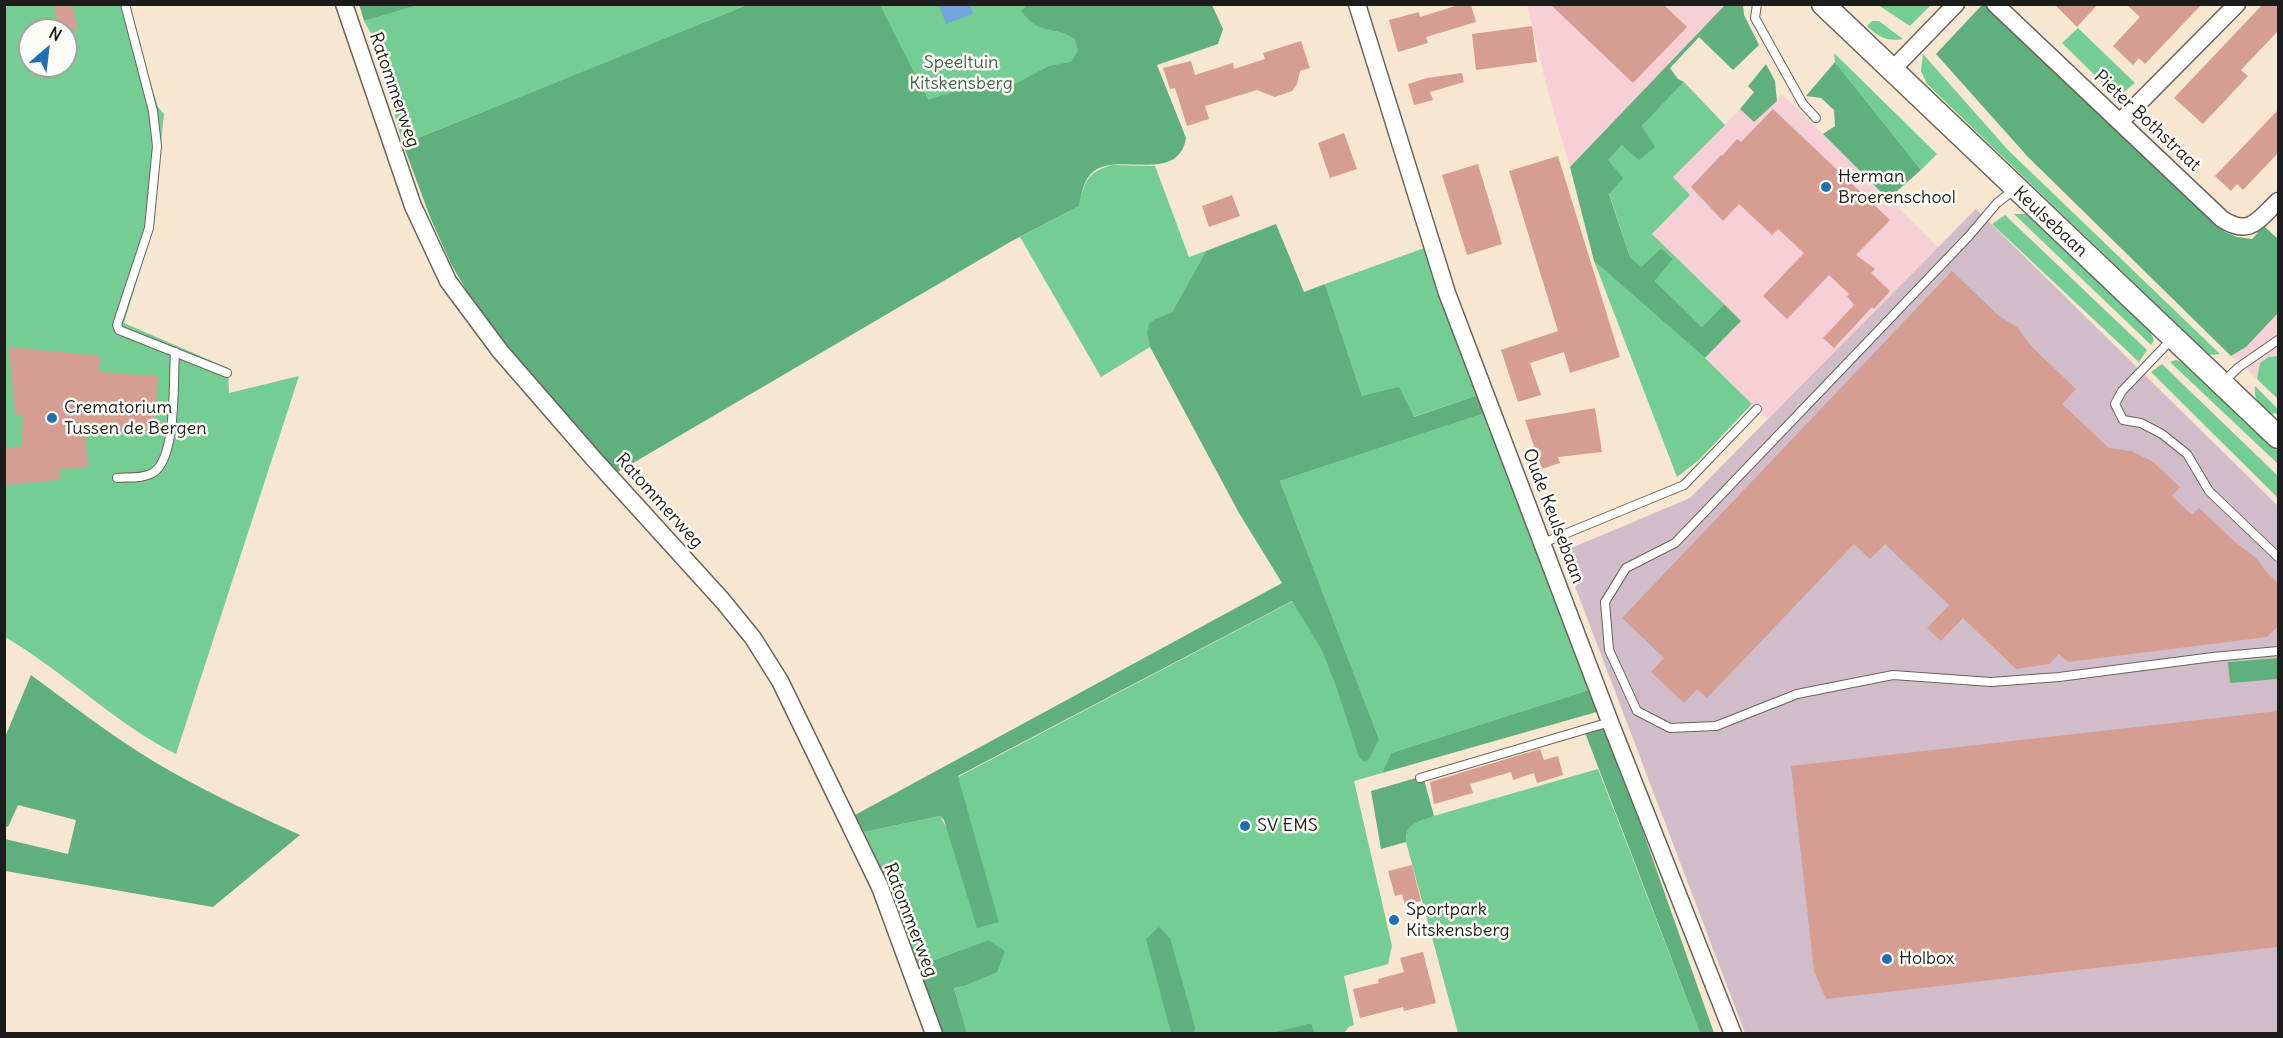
<!DOCTYPE html>
<html>
<head>
<meta charset="utf-8">
<style>
  body { margin:0 }
  #map { position:relative; width:2283px; height:1038px; overflow:hidden; background:#f7e6d0; font-family:Delius,sans-serif }
  canvas { display:block }
  .frame { position:absolute; inset:0; border:6px solid #1c1c1c; pointer-events:none }
  .north { position:absolute; left:18px; top:18px; width:60px; height:60px; box-sizing:border-box; background:#fdfcf7; border:2px solid #a3a29f; border-radius:50%; rotate:28deg; font-size:16px; font-weight:700; line-height:24px; text-align:center; color:#1c1c1c }
  .north::after { content:''; display:block; margin:auto; width:21px; height:27px; background:#1f6fb2; clip-path:polygon(50% 0,100% 100%,50% 72%,0 100%) }
</style>
</head>
<body>
<div id="map">
<canvas width="2283" height="1038"></canvas>
<div class="frame"></div>
<div class="north">N</div>
</div>
<script>
const ctx = document.querySelector('canvas').getContext('2d');
ctx.lineJoin = 'round';
function fillPath(path, color) { ctx.fillStyle = color; ctx.fill(path, 'evenodd'); }
function stroke(path, color, width, dash) { ctx.strokeStyle = color; ctx.lineWidth = width; ctx.lineCap = dash ? 'butt' : 'round'; ctx.setLineDash(dash || []); ctx.stroke(path); }
function label(font, color, halo, rows, align = 'center') {
  ctx.font = font + ' Delius,sans-serif'; ctx.lineWidth = 5; ctx.setLineDash([]); ctx.textBaseline = 'middle'; ctx.strokeStyle = halo; ctx.fillStyle = color; for (const [text, x, y, turn = 0] of rows) {
    ctx.save(); ctx.translate(x, y); ctx.rotate((+turn || 0) * Math.PI / 180); ctx.textAlign = isNaN(turn) ? turn : align; if (halo) ctx.strokeText(text, 0, 0); ctx.fillText(text, 0, 0); ctx.restore();
  }
}
const built = new Path2D(`
  M1527,5H1726L1570,167L1548,92Z
  M1782,94L1938,247L1768,420L1705,358L1741,321L1652,234L1690,195L1672,178L1740,109L1754,122Z
  M2278,313V356L2268,357L2260,363L2257,379L2231,356L2246,347Z`);
const industrial = new Path2D(`
  M1976,209L2278,506V658L2228,662L2262,680L2278,679V1033H1745L1562,552L1690,498Z`);
const green = new Path2D(`
  M417,4L747,5L403,144L372,35L364,21Z
  M1212,4L1213,11L925,161L845,5Z
  M5,5H127L158,107L164,114L152,231L124,323L228,368L229,393L299,376L176,754C114,723 65,672 5,637ZM30,30H66V66H30Z
  M1878,5H1931L1910,26Z
  M1872,21H1879L1903,39C1888,42 1878,37 1867,26Z
  M2078,28L2135,83L2125,91L2116,96L2062,43Z
  M1834,53L1937,154L1921,170L1835,62Z
  M1923,54L2008,150L2220,354L2209,355L1927,84L1921,71Z
  M1684,82L1725,125L1673,177L1690,195L1652,234L1724,304L1702,327L1655,281L1673,259L1661,248L1640,268L1630,257L1609,193L1607,160L1622,145L1654,147L1642,126Z
  M1112,165L1155,166L1189,257L1206,251L1172,312L1155,319L1147,334L1150,347L1101,377L1020,237L1079,206C1085,181 1086,173 1112,165Z
  M2014,214H2026L2150,331L2154,340L2151,345Z
  M2005,215L2147,350L2139,362L1992,224Z
  M1427,247L1478,395L1413,417L1362,396L1325,284Z
  M1594,261L1705,358L1752,404L1699,460L1677,477Z
  M2278,356V399L2257,379L2260,363L2268,357Z
  M2176,360L2183,362L2278,452V464L2170,362Z
  M2162,364L2278,476V498L2151,372Z
  M2255,386L2278,409V415L2275,413L2271,415C2261,406 2253,401 2255,386Z
  M1485,413L1592,689L1391,753L1382,773L1354,781L1392,946L1388,964L1344,976L1354,1025L1349,1027L1344,1033H1315L1311,1023L1272,1034L967,1033L954,988L964,986L988,940L918,966L884,876L864,832L940,816L999,923L958,777L1293,601L1321,649L1338,692L1379,739L1280,481Z
  M1598,769L1700,1033H1458L1406,842C1406,832 1408,827 1416,821Z`);
const forest = new Path2D(`
  M359,4H417V5L364,21Z
  M1726,4L1743,5L1744,15L1759,45L1733,70L1699,37L1670,68L1678,79L1684,82L1642,126L1655,147L1639,160L1622,145L1608,160L1623,178L1609,194L1630,257L1641,267L1661,248L1673,259L1655,281L1702,327L1724,304L1741,321L1705,358L1594,261L1570,167Z
  M747,5H880L928,100L983,82L1015,84L1049,66L1071,62L1078,51L1075,39C1052,24 1041,37 1021,11L1027,5H1212L1223,29L1218,44L1157,65L1186,138C1178,185 1117,151 1093,172C1083,180 1082,194 1079,206L1010,242L616,473L509,348L471,298L451,264L430,217L403,144Z
  M1982,5H1986L2225,232L2237,237L2252,239L2264,226L2278,239V313L2246,347L2231,356L2028,157L1936,54Z
  M1835,62L1921,170L1888,199L1823,134L1835,126L1834,110L1821,98L1806,96Z
  M1766,64L1775,81L1777,101L1754,122L1740,109L1754,92L1748,86Z
  M1276,224L1304,292L1325,284L1362,396L1399,387L1414,417L1478,395L1485,413L1280,481L1379,739L1369,759L1364,762L1359,757L1338,692L1321,649L1292,601L958,776L999,922L977,928L944,820L940,816L864,832L855,815L1282,583L1239,513L1150,347L1147,334L1149,324L1155,319L1172,312L1206,251Z
  M2278,658V679L2230,683L2228,662Z
  M31,675C77,709 122,744 172,772C213,795 256,815 300,835L213,907L5,871V839L68,854L76,820L18,805L8,827L5,826V737Z
  M1592,689L1600,711L1382,773L1391,753Z
  M1605,724L1714,1033H1700L1584,730Z
  M1423,776L1434,816C1419,821 1405,823 1406,842L1381,849L1371,791Z
  M1159,927L1170,938L1195,1027L1194,1033H1171L1146,939Z
  M988,940L1005,951L997,972L964,986L954,988L967,1033H943L918,966Z
  M1311,1023L1315,1033H1272Z`);
const water = new Path2D(`
  M939,5H970L973,14L946,24Z`);
const building = new Path2D(`
  M62,4H72L78,30H60L54,7Z
  M1462,4L1471,5L1476,22L1426,37L1428,43L1398,52L1389,20L1419,12L1420,17Z
  M1550,4H1663L1687,27L1633,83Z
  M2054,4H2098L2077,27Z
  M2126,4H2202L2145,64L2139,58L2133,65L2113,46L2140,17Z
  M2263,4H2278V31L2241,70L2248,76L2203,124L2174,98Z
  M1532,26L1537,62L1476,70L1472,34Z
  M1301,41L1310,68L1300,71L1297,84L1292,91L1275,97L1257,90L1205,106L1209,119L1187,126L1175,88L1170,89L1163,68L1191,61L1195,75L1233,63L1234,69L1265,59L1263,53Z
  M1462,73L1464,82L1430,92L1433,100L1414,105L1408,84L1427,78Z
  M1773,109L1890,220L1856,255L1875,269L1871,273L1890,291L1874,309L1872,307L1834,348L1823,338L1854,305L1847,296L1849,294L1829,275L1787,319L1763,296L1804,253L1778,229L1772,235L1739,204L1723,221L1691,187L1721,155L1722,156L1737,139L1741,142Z
  M2278,110V153L2243,190L2237,184L2231,191L2215,176Z
  M1344,133L1357,169L1330,178L1318,143Z
  M1558,156L1620,357L1570,373L1564,352L1530,363L1541,395L1518,402L1501,350L1558,331L1509,171Z
  M1478,164L1502,244L1467,255L1442,175Z
  M1232,195L1240,216L1209,227L1202,206Z
  M1952,271L1998,315L2018,328L2030,345L2076,389L2062,404L2109,448L2131,451L2152,461L2180,487L2172,496L2192,515L2199,508L2235,542L2256,558L2264,569L2278,584V626L2267,637L2068,662L2059,654L2049,664L2016,669L1963,618L1941,641L1927,628L1949,605L1885,544L1870,559L1854,544L1707,698L1697,689L1684,703L1651,672L1664,658L1622,618Z
  M9,347L100,356L99,372L158,376L154,431L84,426L88,467L59,469L60,480L4,485V448L21,447L23,415H15Z
  M1595,408L1602,452L1558,457L1560,463L1542,469L1525,420Z
  M2278,711V947L1826,999L1814,971L1791,766Z
  M1540,749L1544,760L1558,756L1563,775L1537,783L1534,773L1513,780L1511,772L1470,784L1473,793L1434,804L1430,782Z
  M1412,865L1421,901L1405,905L1402,894L1395,896L1388,871Z
  M1423,952L1436,1003L1404,1011L1403,1007L1360,1018L1353,989L1379,983L1378,979L1404,972L1400,958Z`);
const lane = new Path2D(`
  M125,4L153,111L157,146L149,228L117,325L119,330L227,373
  M1757,4L1755,18L1803,104L1816,118
  M2015,189L1997,203L1969,236L1675,543L1626,568L1605,602L1609,650L1637,711L1670,728L1716,726L1797,694L1893,675L1991,682L2059,677L2213,657L2278,651
  M2172,339L2122,391L2115,404L2123,420L2141,423L2162,434L2187,454L2209,491L2278,557
  M2222,383L2239,367L2278,340
  M117,478C128,477 144,479 154,472C177,456 173,380 175,352
  M1543,543L1684,485L1757,409
  M1420,778L1610,722`);
const street = new Path2D(`
  M344,4L413,206L448,281L500,351L593,458L722,600L753,638L780,681L880,887L934,1034
  M1357,4L1447,293L1610,722L1733,1034
  M1995,4L2222,219C2250,237 2258,220 2278,201
  M1892,70L1956,4
  M2120,122L2237,4`);
const secondary = new Path2D(`
  M1823,4L2278,437`);
const markers = [
  [1826,187,6,"#1f6fb2"],
  [52,418,6,"#1f6fb2"],
  [1245,826,6,"#1f6fb2"],
  [1394,920,6,"#1f6fb2"],
  [1887,959,6,"#1f6fb2"]
];
const parkNames = [
  ["Speeltuin",961,63],
  ["Kitskensberg",961,84]
];
const streetNames = [
  ["Ratommerweg",394,90,71],
  ["Pieter Bothstraat",2147,121,43],
  ["Keulsebaan",2050,222,43],
  ["Ratommerweg",659,501,48],
  ["Oude Keulsebaan",1553,516,69],
  ["Ratommerweg",910,920,69]
];
const poiNames = [
  ["Herman",1838,177],
  ["Broerenschool",1838,198],
  ["Crematorium",64,408],
  ["Tussen de Bergen",64,429],
  ["SV EMS",1257,826],
  ["Sportpark",1406,910],
  ["Kitskensberg",1406,931],
  ["Holbox",1899,959]
];
fillPath(built, '#f6cfd7');
fillPath(industrial, '#d1bdc9');
fillPath(green, '#74cd93');
fillPath(forest, '#5fb07d');
fillPath(water, '#72a5de');
fillPath(building, '#d69d92');
stroke(lane, '#69635b', 10);
stroke(street, '#69635b', 19);
stroke(secondary, '#69635b', 25);
stroke(lane, '#fff', 8);
stroke(street, '#fff', 16);
stroke(secondary, '#fff', 22);
for (const [x, y, r, color] of markers) { const dot = new Path2D(); dot.arc(x, y, r, 0, 2 * Math.PI); ctx.fillStyle = color; ctx.fill(dot); stroke(dot, '#fdfcf7', 2); }
label('18px', '#3f634c', '#fdfcf7', parkNames);
label('18px', '#1c1c1c', '#fdfcf7', streetNames);
label('18px', '#1c1c1c', '#fdfcf7', poiNames, 'left');
</script>
</body>
</html>
